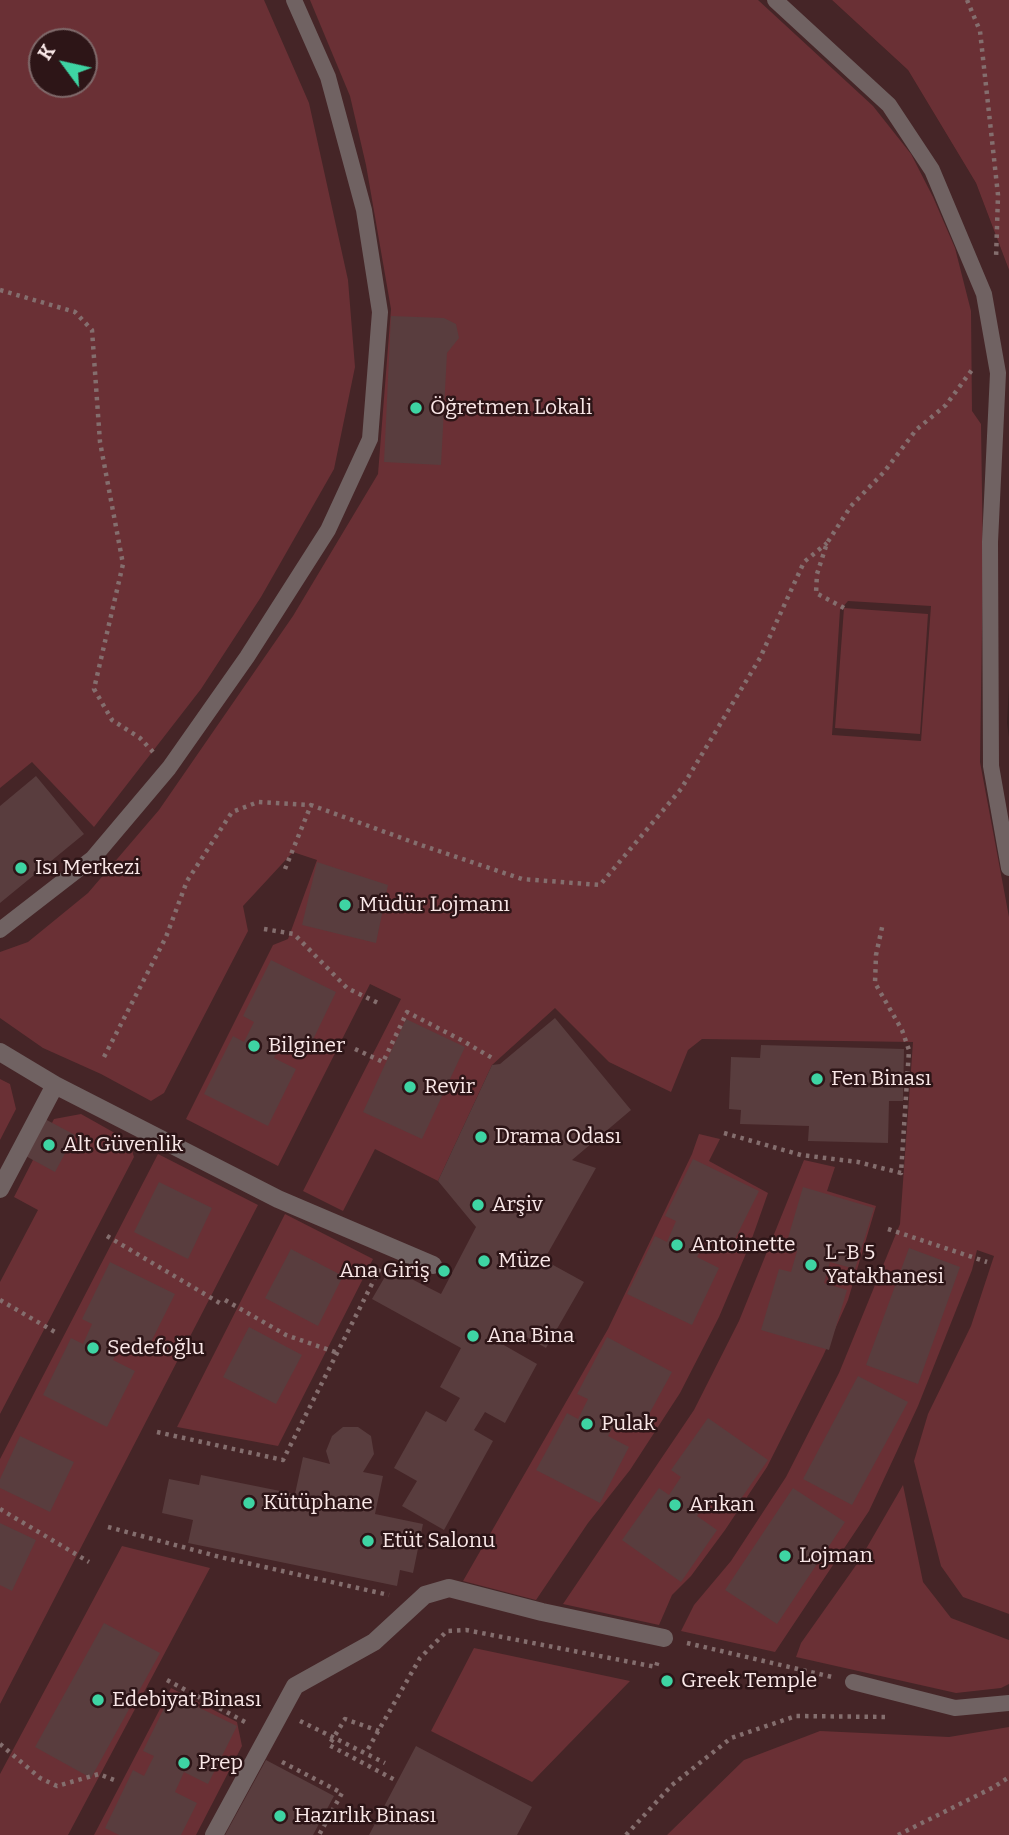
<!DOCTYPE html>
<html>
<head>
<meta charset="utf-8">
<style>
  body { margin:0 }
  #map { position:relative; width:1009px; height:1835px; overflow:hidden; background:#381f20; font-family:Bitter,serif }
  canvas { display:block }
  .north { position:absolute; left:28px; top:28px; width:70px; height:70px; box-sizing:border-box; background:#2d1517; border:2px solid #7f696a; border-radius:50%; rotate:303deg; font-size:19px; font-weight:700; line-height:28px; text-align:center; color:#f9e7e7 }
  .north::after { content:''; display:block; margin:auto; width:24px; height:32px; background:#3ed4a3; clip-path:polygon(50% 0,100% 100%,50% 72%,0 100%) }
</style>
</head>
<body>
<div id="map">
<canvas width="1009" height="1835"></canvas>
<div class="north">K</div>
</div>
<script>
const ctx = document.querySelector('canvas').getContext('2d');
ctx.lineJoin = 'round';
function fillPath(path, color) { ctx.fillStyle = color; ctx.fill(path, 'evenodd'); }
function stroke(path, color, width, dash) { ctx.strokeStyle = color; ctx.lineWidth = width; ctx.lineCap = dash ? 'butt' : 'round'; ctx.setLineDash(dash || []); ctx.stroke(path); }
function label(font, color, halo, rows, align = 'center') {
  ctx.font = font + ' Bitter,serif'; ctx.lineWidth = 5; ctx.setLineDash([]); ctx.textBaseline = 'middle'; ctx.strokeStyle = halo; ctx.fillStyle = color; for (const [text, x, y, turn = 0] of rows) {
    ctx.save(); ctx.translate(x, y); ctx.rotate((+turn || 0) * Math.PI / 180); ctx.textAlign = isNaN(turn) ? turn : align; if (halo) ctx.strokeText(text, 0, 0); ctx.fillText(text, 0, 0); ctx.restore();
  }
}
const built = new Path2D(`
  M0,0H832L908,70L976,183L1009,270V686L1007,723L1009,737V1835H0ZM42,42H84V84H42Z`);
const green = new Path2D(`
  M0,0H264L309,103L348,280L355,367L334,469L261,597L201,689L94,827L32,762L0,788ZM84,42V84H42V42Z
  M310,0H758L873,106L911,154L933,197L955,248L971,311L972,411L981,424L983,562L980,762L1009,917V1614L963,1597L941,1566L914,1461L928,1414L971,1326L994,1256L977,1250L972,1270L918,1406L869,1511L775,1652L681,1631L694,1605L731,1561L786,1477L839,1373L900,1224L913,1042L702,1039L688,1050L671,1092L609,1062L555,1008L492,1065L438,1181L375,1149L343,1211L303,1191L401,999L370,984L278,1166L186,1119L273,945L288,939L317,860L293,852L243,906L248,931L164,1093L151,1101L101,1074L43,1048L0,1018V952L28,942L88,893L159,810L293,616L378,474L391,309L366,165L350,96ZM848,601L931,606L921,741L832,735L840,610Z
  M832,0H1009V270L976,183L908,70Z
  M844,608L928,614L920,734L835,728Z
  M0,1079L10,1084L16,1109L0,1140Z
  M81,1114L129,1141L134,1157L0,1414V1282L38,1210L14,1197L54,1119Z
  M699,1134L720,1139L709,1161L768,1193L750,1244L719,1317L680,1393L630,1470L588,1523L536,1600L463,1581L608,1329L692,1154Z
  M158,1154L258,1205L0,1704V1459Z
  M804,1160L835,1167L827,1191L876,1206L848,1300L823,1356L767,1467L725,1530L691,1576L672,1595L659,1625L563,1604L694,1410L739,1321Z
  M285,1214L373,1259L278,1446L177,1427Z
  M903,1485L923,1582L951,1618L1009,1640V1684L1001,1688L956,1693L796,1657L801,1643L859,1561Z
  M122,1546L210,1568L68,1835H0V1774Z
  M474,1648L630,1681L532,1782L431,1731Z
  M171,1688L237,1722L242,1746L196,1835H94Z
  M1009,1727V1835H667L744,1760L820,1731L949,1737Z`);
const building = new Path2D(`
  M391,316L444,318L456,324L459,338L447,353L441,465L384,462Z
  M36,776L84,834L0,903V806Z
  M317,862L388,885L376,943L302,925Z
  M271,960L336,992L308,1050L284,1038L274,1058L296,1069L268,1126L204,1094L233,1036L244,1042L254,1022L243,1016Z
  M555,1018L631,1110L572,1160L596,1168L544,1260L584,1282L546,1348L511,1328L502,1344L537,1364L505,1423L485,1412L474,1430L493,1441L444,1530L402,1506L417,1481L394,1468L426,1411L446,1422L460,1398L440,1387L461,1348L372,1299L390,1268L441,1294L476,1227L438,1181L492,1065L500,1064Z
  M406,1019L465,1047L422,1139L363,1112Z
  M761,1045L904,1049L903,1101H889L888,1143L808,1141L809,1126L740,1124L741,1110L729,1109L731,1057L760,1058Z
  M43,1118L75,1135L55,1172L22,1154Z
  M693,1159L759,1191L730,1249L707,1238L697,1257L719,1268L692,1325L627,1294L655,1236L667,1242L676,1221L665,1216Z
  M159,1182L212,1208L188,1259L134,1232Z
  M803,1187L874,1208L855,1269L830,1262L824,1283L847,1290L829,1350L761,1330L779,1269L791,1272L797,1251L785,1248Z
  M909,1248L960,1267L918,1384L866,1365Z
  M291,1249L343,1276L318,1326L265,1298Z
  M110,1262L175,1294L146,1352L123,1340L113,1360L135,1371L107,1427L43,1395L71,1338L83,1344L92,1324L82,1319Z
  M249,1327L302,1355L276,1404L223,1377Z
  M607,1337L672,1372L641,1429L618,1417L608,1436L629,1447L600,1503L536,1470L567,1413L578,1419L588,1399L577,1394Z
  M858,1376L908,1402L852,1505L803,1479Z
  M708,1418L768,1460L731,1513L709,1498L697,1516L717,1530L681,1582L622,1540L659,1488L669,1495L681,1477L671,1470Z
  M343,1427H358L371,1436L374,1454L363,1472L383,1476L375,1514L423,1524L413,1573L400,1570L397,1586L188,1543L193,1520L162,1513L169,1479L199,1485L201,1475L295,1494L303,1457L330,1464L326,1451L332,1436Z
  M20,1436L74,1462L50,1512L0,1488V1479Z
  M793,1488L845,1522L777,1624L725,1590Z
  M0,1523L36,1540L12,1591L0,1585Z
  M104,1623L160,1653L91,1778L35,1747Z
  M171,1694L237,1726L208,1784L184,1772L175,1792L197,1803L181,1835H119L105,1828L133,1770L144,1776L154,1756L143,1751Z
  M416,1746L532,1807L517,1835H369Z
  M266,1760L334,1796L313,1835H225Z`);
const path = new Path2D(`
  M967,0L980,31L998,195L996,259
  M0,290L75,312L92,330L100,442L123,564L94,689L112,720L140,738L153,752
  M844,608L816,593L817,574L827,543L851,506L884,472L916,430L946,405L974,367
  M285,869L311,805L418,844L522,879L600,885L681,789L760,658L804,562L827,543
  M264,929L294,934L347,988L378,1003
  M355,1049L383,1062L407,1012L463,1041L494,1059
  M104,1057L166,937L187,881L232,812L258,802L311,805
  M724,1133L801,1155L858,1162L901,1173L909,1050L902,1030L875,983L876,955L883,923
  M888,1229L987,1262
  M107,1236L223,1305
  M0,1300L55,1332
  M225,1300L286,1335L338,1353
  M157,1432L283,1460L381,1266
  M0,1509L89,1562
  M108,1527L220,1557L389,1595
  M687,1643L832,1677
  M167,1680L247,1723
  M300,1721L385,1763
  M379,1731L345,1719L329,1745L397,1781
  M0,1744L40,1778L57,1786L99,1774L114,1780
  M368,1749L420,1658L447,1631L466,1630L656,1667L658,1660
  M282,1762L342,1793L319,1835
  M626,1835L672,1785L731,1738L796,1716L888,1717
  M898,1835L994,1787L1009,1777`);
const service = new Path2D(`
  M775,0L889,105L932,170L984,294L998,373L990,542L991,766L1009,868
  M0,930L93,858L169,768L247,657L328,530L370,439L380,312L364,210L328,77L294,0
  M853,1682L955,1708L1009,1703`);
const minor = new Path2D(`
  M0,1052L55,1085L0,1189
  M55,1085L278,1199L433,1265
  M214,1835L295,1686L374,1642L425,1595L449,1588L542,1612L664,1638`);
const markers = [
  [416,408,7,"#3ed4a3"],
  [21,868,7,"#3ed4a3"],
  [345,905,7,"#3ed4a3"],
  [254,1046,7,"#3ed4a3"],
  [817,1079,7,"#3ed4a3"],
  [410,1087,7,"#3ed4a3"],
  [481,1137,7,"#3ed4a3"],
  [49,1145,7,"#3ed4a3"],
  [478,1205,7,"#3ed4a3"],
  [677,1245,7,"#3ed4a3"],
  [484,1261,7,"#3ed4a3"],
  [811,1265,7,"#3ed4a3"],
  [444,1271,7,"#3ed4a3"],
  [473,1336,7,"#3ed4a3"],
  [93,1348,7,"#3ed4a3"],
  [587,1424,7,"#3ed4a3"],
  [249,1503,7,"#3ed4a3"],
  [675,1505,7,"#3ed4a3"],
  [368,1541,7,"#3ed4a3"],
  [785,1556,7,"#3ed4a3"],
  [667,1681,7,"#3ed4a3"],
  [98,1700,7,"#3ed4a3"],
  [184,1763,7,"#3ed4a3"],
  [280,1816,7,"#3ed4a3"]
];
const poiNames = [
  ["Öğretmen Lokali",430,408],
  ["Isı Merkezi",35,868],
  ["Müdür Lojmanı",359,905],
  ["Bilginer",268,1046],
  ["Fen Binası",831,1079],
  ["Revir",424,1087],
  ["Drama Odası",495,1137],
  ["Alt Güvenlik",63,1145],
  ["Arşiv",492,1205],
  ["Antoinette",691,1245],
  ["L-B 5",825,1253],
  ["Yatakhanesi",825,1277],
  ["Müze",498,1261],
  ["Ana Giriş",430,1271,"right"],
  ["Ana Bina",487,1336],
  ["Sedefoğlu",107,1348],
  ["Pulak",601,1424],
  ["Kütüphane",263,1503],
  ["Arıkan",689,1505],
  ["Etüt Salonu",382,1541],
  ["Lojman",799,1556],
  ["Greek Temple",681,1681],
  ["Edebiyat Binası",112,1700],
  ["Prep",198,1763],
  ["Hazırlık Binası",294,1816]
];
fillPath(built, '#452527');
fillPath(green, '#6a3035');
fillPath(building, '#593d3e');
stroke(path, '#846e6e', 4.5, [3.5, 5]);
stroke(service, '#706262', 16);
stroke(minor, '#706262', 18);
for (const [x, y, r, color] of markers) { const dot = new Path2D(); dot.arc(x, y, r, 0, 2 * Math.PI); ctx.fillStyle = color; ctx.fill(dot); stroke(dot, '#2d1517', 2.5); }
label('21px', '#f9e7e7', '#2d1517', poiNames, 'left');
</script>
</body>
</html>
